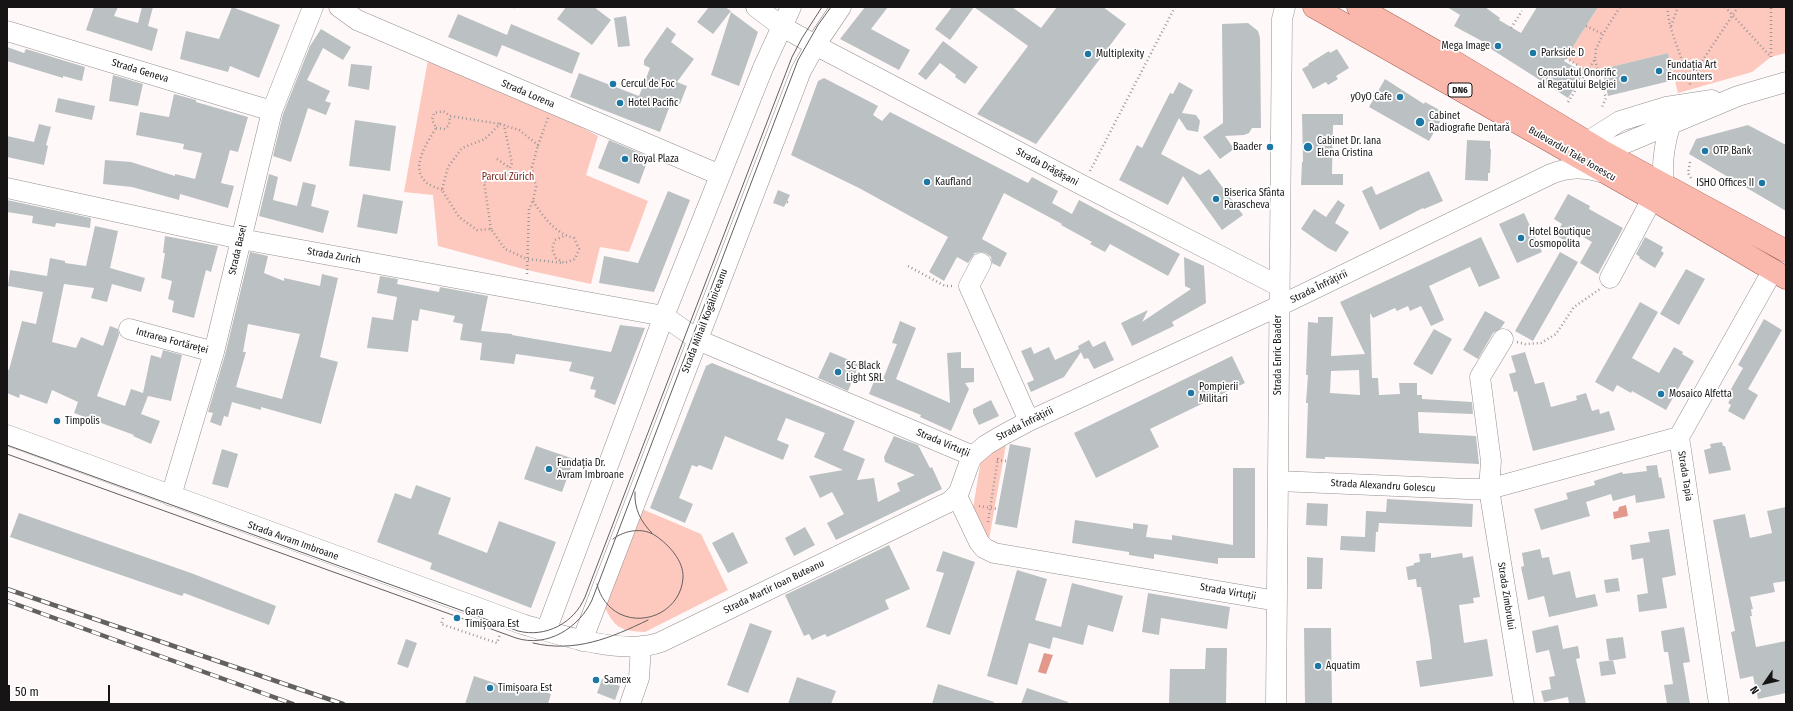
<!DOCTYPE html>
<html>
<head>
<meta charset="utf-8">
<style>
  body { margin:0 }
  #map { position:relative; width:1793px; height:711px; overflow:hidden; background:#fef9f8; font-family:"Fira Sans Condensed",sans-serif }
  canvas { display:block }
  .frame { position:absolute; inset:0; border:8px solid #161414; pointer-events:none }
  .north { position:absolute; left:1745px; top:663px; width:40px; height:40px; -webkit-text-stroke:3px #fff; paint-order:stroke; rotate:236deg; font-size:11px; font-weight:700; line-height:16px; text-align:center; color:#161414 }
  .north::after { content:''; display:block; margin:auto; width:14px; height:18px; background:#161414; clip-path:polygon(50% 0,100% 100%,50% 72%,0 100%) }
  .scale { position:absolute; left:8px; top:685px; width:102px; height:18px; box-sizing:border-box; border:2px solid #161414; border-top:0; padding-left:5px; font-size:12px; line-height:14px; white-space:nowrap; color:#161414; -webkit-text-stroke:3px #fff; paint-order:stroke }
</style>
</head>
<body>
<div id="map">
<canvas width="1793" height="711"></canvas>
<div class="frame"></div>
<div class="north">N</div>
<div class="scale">50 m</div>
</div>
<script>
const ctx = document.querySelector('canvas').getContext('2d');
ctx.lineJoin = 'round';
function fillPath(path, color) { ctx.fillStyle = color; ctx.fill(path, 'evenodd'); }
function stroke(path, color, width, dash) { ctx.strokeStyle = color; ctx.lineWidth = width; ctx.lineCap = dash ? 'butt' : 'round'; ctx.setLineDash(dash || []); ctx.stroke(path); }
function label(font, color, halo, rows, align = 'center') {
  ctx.font = font + ' "Fira Sans Condensed",sans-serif'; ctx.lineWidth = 3.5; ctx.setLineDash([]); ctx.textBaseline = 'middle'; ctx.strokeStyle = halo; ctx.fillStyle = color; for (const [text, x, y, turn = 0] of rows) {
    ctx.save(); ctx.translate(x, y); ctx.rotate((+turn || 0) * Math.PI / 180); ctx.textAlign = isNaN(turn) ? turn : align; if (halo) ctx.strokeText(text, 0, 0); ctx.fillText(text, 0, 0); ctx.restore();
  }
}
const green = new Path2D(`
  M1598,7H1786V53L1771,57L1752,72L1678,93L1668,53L1598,70L1601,80L1566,58Z
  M428,60L551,111L598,136L586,175L648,201L629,252L600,247L591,284L527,270L438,246L433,195L404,192Z
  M1007,439L989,539L972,514L981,460Z
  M642,509L701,534L728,590L645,632C620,631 615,628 604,606Z`);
const water = new Path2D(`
  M1626,505L1628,516L1614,519L1613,512L1618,511L1619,507Z
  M1044,653L1053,655L1046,674L1038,672Z`);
const building = new Path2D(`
  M94,7H118L114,16L138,23L142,7H153L148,26L158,29L152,51L86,30Z
  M232,7L280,25L259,78L230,66L228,72L180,59L186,31L219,39Z
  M566,7H594L611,20L592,45L557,19Z
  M709,7H725L731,11L713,34L697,22Z
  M865,7H888L871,29L910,50L899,70L840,39Z
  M952,7H1012L1041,28L1057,7H1103L1126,24L1036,144L977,114L1028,46L974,7L950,40L935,29Z
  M1447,7H1485L1500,18L1499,20L1521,33L1537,7H1598L1564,61L1584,73L1568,98L1488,47L1489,45L1454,26L1460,15Z
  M731,12L758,32L739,86L711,75Z
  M458,14L507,35L511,24L580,53L572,74L502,45L497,57L448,37Z
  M626,16L630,46L618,47L614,18Z
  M1248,23L1258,31L1260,38L1261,128H1252L1249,133L1244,135L1225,136L1234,149L1220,159L1203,137L1223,123L1222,24Z
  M667,27L676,34L671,42L694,59L677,82L687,86L680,104L672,100L660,132L570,97L579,73L639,96L650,68L644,65V60Z
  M321,29L351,47L343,60L323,48L307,80L330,91L325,101L331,103L326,115L308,108L291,162L273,156L283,114L310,46Z
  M943,41L978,67L965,84L955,77L956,75L940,63L926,80L918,74Z
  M7,47L24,53L26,49L85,67L82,81L63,76V78L7,61Z
  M1337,49L1349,68L1336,76L1338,79L1328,85L1326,82L1313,89L1302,69L1309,65L1308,64L1329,51L1330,53Z
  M1668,53L1674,80L1608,96L1602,69Z
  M351,64L372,66L369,90L348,86Z
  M113,75L143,84L138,106L109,101Z
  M824,78L878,106L873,115L882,121L890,112L1028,183L1032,177L1058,191L1052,203L1072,214L1079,200L1180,254L1168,276L1110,244L1105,252L1090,244L1092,242L1061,225L1062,224L1004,193L982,239L1007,253L1000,267L992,263L991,257L986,253L981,252L975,253L968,263L957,257L944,281L929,272L948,237L859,188L791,155L818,81Z
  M1385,79L1424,104L1425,102L1445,113L1429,141L1369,107Z
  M1179,82L1193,90L1182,113L1196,115L1200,121L1198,132L1187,130L1179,118L1161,154L1200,175L1209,169L1243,215L1222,230L1183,176L1168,205L1119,180L1137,145L1142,148L1170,93L1173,94Z
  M174,94L196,100V102L248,117L238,152L230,150L221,183L234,186L228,208L180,194L179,200L132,187L103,184L105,160L131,162L175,176V174L195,179L202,153L183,149L184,144L136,135L140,112L169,117Z
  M58,98L95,106L92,120L55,112Z
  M1302,114H1343V125H1333L1332,174H1343V185H1301L1302,162H1303Z
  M355,120L396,126L390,171L349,166Z
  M39,124L51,127L46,145L48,146L44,165L7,157V136L34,142Z
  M1748,125L1786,145V211L1689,154L1696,139Z
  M609,140L649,157L639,184L598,168Z
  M1467,140L1490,141V149H1491L1490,173H1488V181L1465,180Z
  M1429,171L1443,201L1424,209L1423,208L1380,230L1362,191L1372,186L1376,195Z
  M269,174L278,177L273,200L297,206L303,182L316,185L311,206L329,211L323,233L259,216Z
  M778,190L790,195L784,207L773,203Z
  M668,191L690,200L654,292L599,283L604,256L638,263Z
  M363,194L403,201L397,234L357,227Z
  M1568,194L1590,206L1589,209L1623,228L1598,274L1580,263L1592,242L1573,231L1566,241L1555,235L1562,224L1554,219Z
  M7,200L91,218L90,228L56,223L55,227L32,223L33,216L7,212Z
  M1338,200L1345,205L1335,223L1349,232L1336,252L1328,248L1301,229L1314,209L1326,217Z
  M1524,213L1542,252L1517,263L1499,224Z
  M95,226L118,231L110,268L145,278L141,292L112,284L107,302L91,298L94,288L64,284L52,342L76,348L81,337L103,346L110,326L118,329L119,335L97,396L125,406L131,389L143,393L151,355L161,358L163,350L182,355L171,401L148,396L141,414L160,421L151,444L133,436L134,435L74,413L78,402L52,390L47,404L20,394L19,398L7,393V369L9,370L22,321L36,324L43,292L8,286L10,270L47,276L50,258L65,261V263L86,266Z
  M165,236L218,246L211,272L206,270L194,318L172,312L174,301L168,299L172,281L161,278L165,253H163Z
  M1481,237L1500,278L1479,287L1470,267L1429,286L1444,320L1431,326L1421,306L1410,311L1408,306L1397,311L1395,308L1373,318L1370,313L1372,378H1378L1379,395L1400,394L1399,383H1417V395H1422V399L1472,402L1473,414L1418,412L1419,433L1476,436L1479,464L1358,458L1325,457V459L1306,458L1308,403H1306L1308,375H1306L1308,322L1318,323V317H1333L1331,356L1365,354L1340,302ZM1359,370L1360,395L1330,393L1331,371Z
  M1645,237L1663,247L1661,251L1664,253L1655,268L1639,258L1640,257L1636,254Z
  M250,252L268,256L264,273L284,281V278L320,286L322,274L338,278L320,357L338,362L321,424L261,407V410L232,402L228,417L224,416L221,426L210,422L213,413L208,412L225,355ZM248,324L300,334L282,399L236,387L246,352H243Z
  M1560,252L1578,262L1533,341L1515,331Z
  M1184,257L1204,266L1206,303L1172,322L1174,326L1132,346L1121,323L1148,310L1142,322L1191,289L1185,286Z
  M1686,269L1705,279L1679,325L1660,314Z
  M380,276L398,279L397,284L439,292L440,287L488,296L481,331L512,334V335L611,352L620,325L645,328L615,405L594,397L596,390L590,389L594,377L569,371L572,362L516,354L514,364L480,360L482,343L460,340L463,324L453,322L455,316L420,309L418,321L412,320L408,352L367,348L372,317L393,320L397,297L377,293Z
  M1640,302L1658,312L1632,358L1659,373L1674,347L1683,352L1682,354L1694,361L1666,410L1632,391L1631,393L1617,385L1613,392L1595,382Z
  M1485,311L1505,322L1501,328L1493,333L1478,359L1463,350Z
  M1764,319L1782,330L1748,389L1758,395L1744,420L1728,411L1731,405L1728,403L1731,398L1727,396L1743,368L1738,365Z
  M900,321L916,328L896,379L950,403L947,353L961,352V368H974V382L965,383L969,389L951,431L920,417L921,415L869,394L876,376L883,379L897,344L892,343Z
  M1434,329L1452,339L1432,375L1413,364Z
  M1089,340L1093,347L1105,341L1114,360L1094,369L1088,358L1084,359L1081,352L1064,377L1031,392L1027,383L1034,380L1021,351L1031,347L1034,354L1049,347L1055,360L1079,349L1078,346Z
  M830,352L859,364L848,391L818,378Z
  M1525,352L1535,384L1544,382L1551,407L1577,400L1576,396L1586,393L1592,411L1599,409L1600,414L1609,411L1615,430L1533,451L1517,391L1514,392L1509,374L1516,372L1511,356Z
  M1232,356L1245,383L1150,429L1159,447L1096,478L1074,433Z
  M712,363L855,421L843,450L865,459L857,480L874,478L878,502L900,491L897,483L915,475L885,462L884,457L894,436L918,445L930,468L932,467L942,489L836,540L827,523L844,514L832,492L820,498L809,476L843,470L814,457L825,433L786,418L777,440L789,445L783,460L725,436L712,470L699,465L697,467L692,465L679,498L693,504L685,523L650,508L706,366Z
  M991,400L999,416L979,425L973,413V409Z
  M1722,442L1723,446H1725L1731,470L1709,474L1704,450L1711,448L1710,444Z
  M1010,444L1031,448L1017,528L995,524Z
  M536,446L574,459L562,492L524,479Z
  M222,449L238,454L228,488L212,484Z
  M1657,465L1659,478L1661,477L1665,498L1636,503L1635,495L1613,501L1611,494L1586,502L1590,516L1541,530L1534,509L1568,499L1566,493L1595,485L1594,481L1622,472L1623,474L1647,471L1646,466Z
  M1233,468H1255V558H1218V564L1154,554V559L1129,555V552L1072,543L1075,520L1133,529V523L1148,525L1146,537L1172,540V535L1233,545Z
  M416,485L451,498L438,534L487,553L499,521L556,542L531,608L430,569L432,563L377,542L395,493L411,499Z
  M1387,499L1473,504L1472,527L1379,523L1378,532H1376L1375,552L1340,550L1341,536L1365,537L1366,511L1386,512Z
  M1307,503L1328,504L1327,526L1306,525Z
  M1786,507V581L1773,583L1775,592L1750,597L1753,609H1751L1752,616H1750L1756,647L1786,641V693L1758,699L1753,676L1740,679L1731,632L1735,631L1713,520L1745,514L1750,538L1772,533L1767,511Z
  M19,513L191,573L276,606L269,625L184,593L182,596L10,537Z
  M805,527L815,545L794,556L785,538Z
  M1669,529L1676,575L1662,578L1667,608L1639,612L1637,595L1648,593L1643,558L1632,560L1630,545L1650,542L1648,532Z
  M733,532L748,563L728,573L712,543Z
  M889,545L910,589L885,600L889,609L827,637L825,634L812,640L809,634L804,636L785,595Z
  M1540,549L1542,558L1549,557L1553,575L1570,571L1576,598L1595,594L1598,606L1549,617L1544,596L1528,600L1521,567L1524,566L1522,553Z
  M943,551L975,562L950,635L926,627L944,573L936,571Z
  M1431,553V558L1462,553L1463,558L1473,556L1480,597L1473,598L1474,603L1459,605L1464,643L1487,639L1493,676L1420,687L1416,661L1432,659L1430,641L1421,587H1417L1416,579L1408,580L1406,567L1414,565V563L1420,562L1419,554Z
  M1307,557L1323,558L1322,589H1307Z
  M1017,570L1047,579L1035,620L1061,627L1072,583L1123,596L1113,632L1088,625L1083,645L1053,637L1050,649L1029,643L1017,685L987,676Z
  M1618,578L1620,591L1606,593L1604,580Z
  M1148,593L1230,607L1227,629L1161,618L1159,635L1142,632Z
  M750,623L772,631L748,693L727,685Z
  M1558,625L1563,649L1578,646L1580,658L1576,659L1586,704H1569L1568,697L1544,702L1541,691L1551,689L1549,677L1555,676L1549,650L1536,653L1532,631Z
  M1684,627L1690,662L1683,663L1690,704H1667L1664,685L1673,684L1668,652H1664L1661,631Z
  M1304,628H1331L1332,704H1305Z
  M1623,637L1626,658L1609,661L1606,639Z
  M406,639L417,643L408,668L397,664Z
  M1206,648H1227L1226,704H1169L1170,669H1205Z
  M1613,660L1616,674L1601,676L1599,662Z
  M474,676L521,692L523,685L551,694L548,704H465Z
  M797,677L836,691L831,704H788Z
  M602,679L620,686L615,700L597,693Z
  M938,684L994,702L993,704H932Z
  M1027,688L1068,702V704H1021Z`);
const path = new Path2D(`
  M514,7H515
  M1667,7L1670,26L1691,87
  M1725,7L1771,57
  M1586,26L1603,34
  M1671,26L1678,7
  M1511,28L1522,11
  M1771,57V7
  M1566,58L1600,79
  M1595,60L1606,98L1601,109
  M1689,81L1738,7
  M1568,102L1595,59L1596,49L1603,34L1620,7
  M548,118L538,145L519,130L500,124L485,139L462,148L448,167L442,190L459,217L477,230L491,229L505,249L527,259L564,263
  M436,128L445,129L449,125L450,116
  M497,159L510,168
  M1690,162L1688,173L1691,178
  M1090,171L1175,7
  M442,190C437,188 431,186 427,183C409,168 427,143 436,128L432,120L434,113L443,111L450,116L500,124
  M533,201C544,218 555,233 574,238L579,249L575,259L564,263L556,258L552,249L555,240L564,236
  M787,202L790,203
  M491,229L484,182L506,177L512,163L504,125
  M908,266L945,286H953
  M527,274L529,209L533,201L536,187L532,167L538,145
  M1517,342L1525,344L1541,343L1556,334L1574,307L1600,289
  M997,460L1007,461
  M979,506L998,509
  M988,522L998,458
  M443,618L441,624L497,643L500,634`);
const minor = new Path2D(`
  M339,7L357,20L720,175
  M756,7L781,26L815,45L1082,185L1279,286
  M7,31L272,111
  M1587,142L1620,121L1666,107L1712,100
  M1604,152L1738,96L1786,82
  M1664,185C1661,164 1664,146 1670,126
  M7,188L241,239L664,316L698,340L973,456
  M981,263L969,286L1029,421
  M1610,278L1652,199
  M129,329L214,352
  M1503,339L1480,377L1491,461L1489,489L1524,704
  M7,435L522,624C560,635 624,656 661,642L951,501L959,492L970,461L973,456L986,445L1001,436L1029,421L1279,306L1551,174C1569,167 1582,167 1601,172
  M1278,481L1467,489H1489L1679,437
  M171,496L214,352L272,111L313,7
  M957,496L979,542L984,548L994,553L1277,601
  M546,631L664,316L763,68L791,7
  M582,641L801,71L816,44L841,7
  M630,704L639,678L641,646
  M1276,704L1282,19L1285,7
  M1719,704L1679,437L1773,270`);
const major = new Path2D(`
  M1314,7L1652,199L1786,278
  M1358,7L1453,61L1604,152L1786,251`);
const tram = new Path2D(`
  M7,445L518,631C546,638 574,623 585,597L792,57L802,38L822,7
  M7,454L516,638C547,648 579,628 592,600L798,60L818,25L831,7
  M635,492C634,509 641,522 652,533
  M597,584C600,597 608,608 620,614C647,627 681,609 683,578C684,561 669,545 656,536C643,527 625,530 613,539
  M533,643C575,653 611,638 648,620`);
const rail = new Path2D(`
  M7,589L343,704
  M7,601L293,704`);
const markers = [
  [1498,46,4,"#1d77a5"],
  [1533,53,4,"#1d77a5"],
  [1088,54,4,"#1d77a5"],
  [1659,71,4,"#1d77a5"],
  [1624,79,4,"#1d77a5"],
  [613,84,4,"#1d77a5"],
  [1400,97,4,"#1d77a5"],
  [620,103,4,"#1d77a5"],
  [1420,122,5,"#1d77a5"],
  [1270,147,4,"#1d77a5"],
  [1308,147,5,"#1d77a5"],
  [1705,151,4,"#1d77a5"],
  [625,159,4,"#1d77a5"],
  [927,182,4,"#1d77a5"],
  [1762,183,4,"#1d77a5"],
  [1216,199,4,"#1d77a5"],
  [1521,238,4,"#1d77a5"],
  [838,372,4,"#1d77a5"],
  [1191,393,4,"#1d77a5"],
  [1661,394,4,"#1d77a5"],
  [57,421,4,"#1d77a5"],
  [549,469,4,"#1d77a5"],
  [457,618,4,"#1d77a5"],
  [1318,666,4,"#1d77a5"],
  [596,680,4,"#1d77a5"],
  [490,688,4,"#1d77a5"]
];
const shields = [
  [1460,90,24]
];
const shieldNames = [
  ["DN6",1460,90]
];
const poiNames = [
  ["Mega Image",1490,46,"right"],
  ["Parkside D",1541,53],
  ["Multiplexity",1096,54],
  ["Fundația Art",1667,65],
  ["Encounters",1667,77],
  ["Consulatul Onorific",1616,73,"right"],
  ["al Regatului Belgiei",1616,85,"right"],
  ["Cercul de Foc",621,84],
  ["yOyO Cafe",1392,97,"right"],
  ["Hotel Pacific",628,103],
  ["Cabinet",1429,116],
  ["Radiografie Dentară",1429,128],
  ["Cabinet Dr. Iana",1317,141],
  ["Elena Cristina",1317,153],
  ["Baader",1262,147,"right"],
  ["OTP Bank",1713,151],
  ["Royal Plaza",633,159],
  ["Kaufland",935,182],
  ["ISHO Offices II",1754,183,"right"],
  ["Biserica Sfânta",1224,193],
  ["Parascheva",1224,205],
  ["Hotel Boutique",1529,232],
  ["Cosmopolita",1529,244],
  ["SC Black",846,366],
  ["Light SRL",846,378],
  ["Pompierii",1199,387],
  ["Militari",1199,399],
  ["Mosaico Alfetta",1669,394],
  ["Timpolis",65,421],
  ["Fundația Dr.",557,463],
  ["Avram Imbroane",557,475],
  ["Gara",465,612],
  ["Timișoara Est",465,624],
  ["Aquatim",1326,666],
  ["Samex",604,680],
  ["Timișoara Est",498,688]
];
const streetNames = [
  ["Strada Geneva",140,71,17],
  ["Strada Lorena",528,94,23],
  ["Bulevardul Take Ionescu",1572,154,30],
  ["Strada Drăgășani",1047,167,28],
  ["Strada Basel",238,250,-77],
  ["Strada Zurich",334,256,10],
  ["Strada Înfrățirii",1319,287,-26],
  ["Strada Mihail Kogălniceanu",705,321,-69],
  ["Intrarea Fortăreței",172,341,15],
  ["Strada Enric Baader",1278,355,-90],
  ["Strada Înfrățirii",1025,424,-27],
  ["Strada Virtuții",943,443,23],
  ["Strada Tapia",1685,476,81],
  ["Strada Alexandru Golescu",1383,486,3],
  ["Strada Avram Imbroane",293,541,20],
  ["Strada Martir Ioan Buteanu",774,587,-26],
  ["Strada Virtuții",1228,592,10],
  ["Strada Zimbrului",1506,596,81]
];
const parkNames = [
  ["Parcul Zürich",508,177]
];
fillPath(green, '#fdc8be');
fillPath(water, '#e2988b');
fillPath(building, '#bbc0c3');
stroke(minor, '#95908f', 21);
stroke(major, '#a85f54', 23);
stroke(path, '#9a9796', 2.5, [1, 3]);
stroke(minor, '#fff', 20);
stroke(major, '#fab8ad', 22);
stroke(tram, '#636060', 1);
stroke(rail, '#636060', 4.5);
stroke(rail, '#fff', 3, [9]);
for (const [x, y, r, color] of markers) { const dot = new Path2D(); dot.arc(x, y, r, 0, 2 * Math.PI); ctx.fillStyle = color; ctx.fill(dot); stroke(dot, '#fff', 1.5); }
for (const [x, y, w] of shields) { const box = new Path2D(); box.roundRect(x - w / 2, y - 7, w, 14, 3); ctx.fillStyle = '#fff'; ctx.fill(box); stroke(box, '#161414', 1); }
label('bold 9px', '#161414', null, shieldNames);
label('10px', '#161414', '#fff', poiNames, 'left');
label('10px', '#161414', '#fff', streetNames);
label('10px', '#7e271d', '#fff', parkNames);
</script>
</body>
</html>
